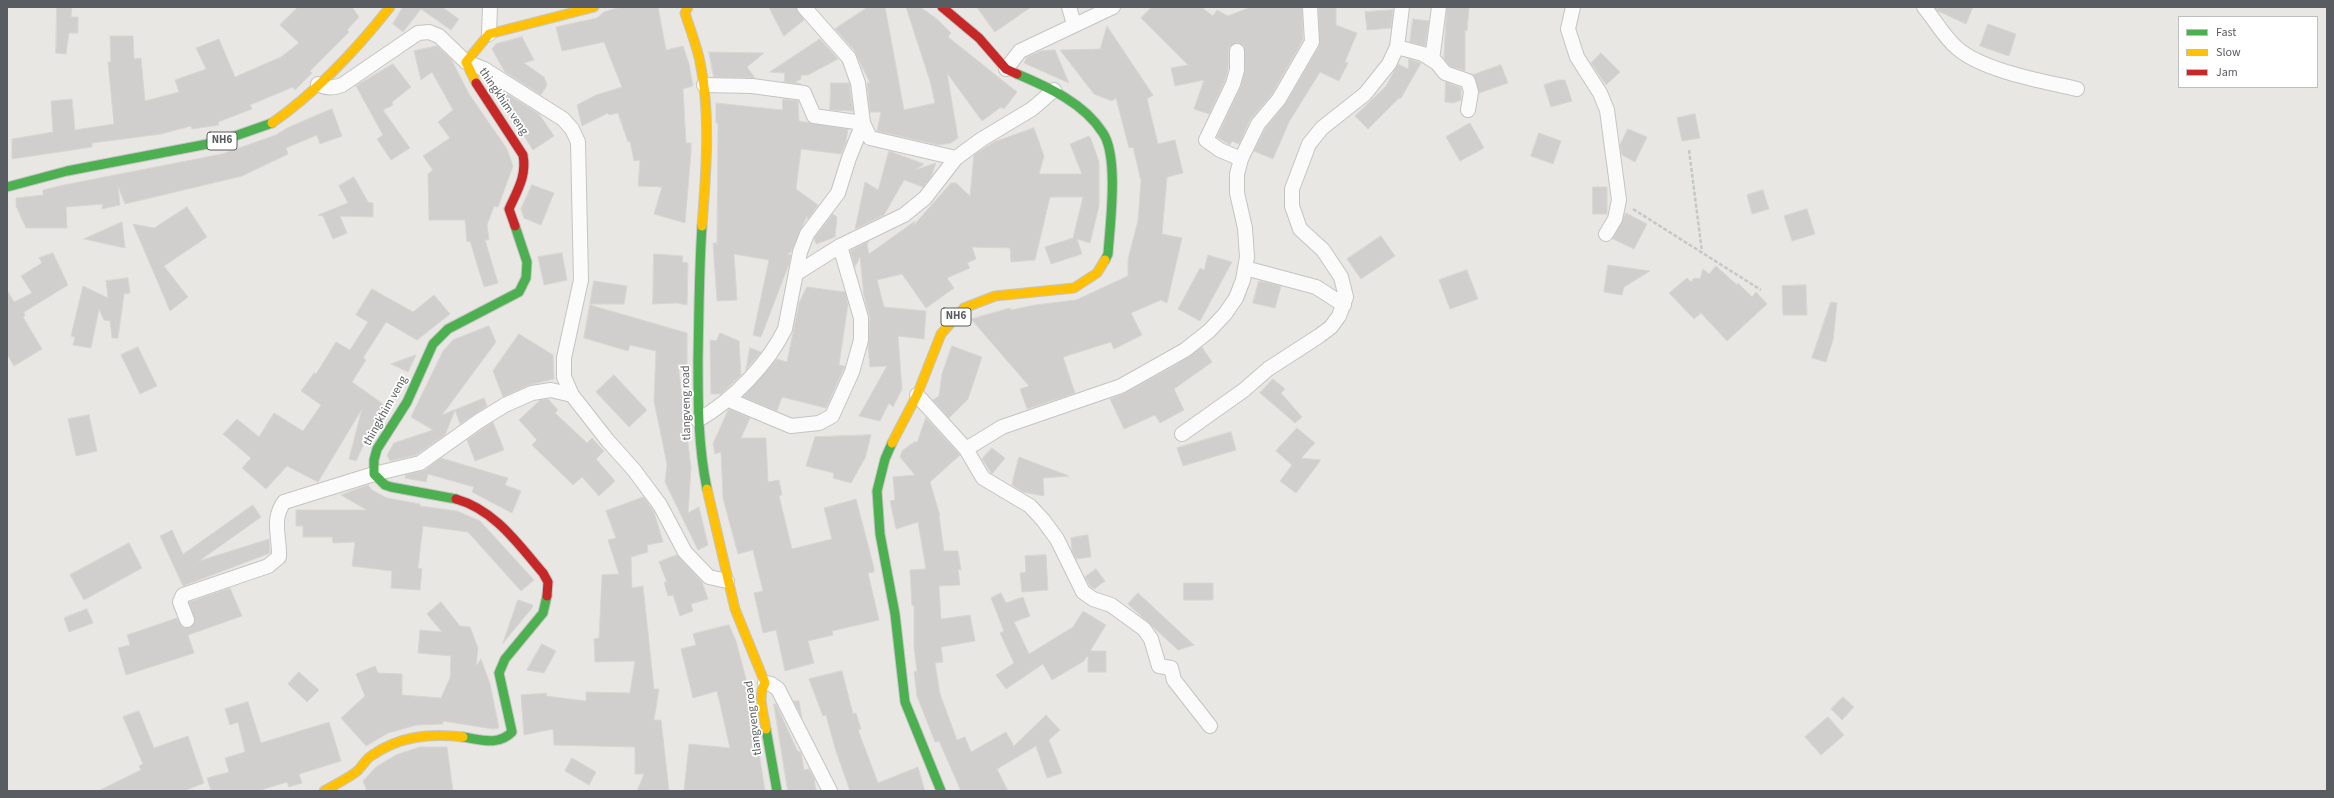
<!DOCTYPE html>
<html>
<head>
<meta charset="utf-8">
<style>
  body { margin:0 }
  #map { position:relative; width:2334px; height:798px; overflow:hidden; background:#e9e7e3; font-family:"Source Sans 3",sans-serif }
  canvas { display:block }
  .frame { position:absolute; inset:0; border:8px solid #595d61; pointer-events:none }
  .legend { position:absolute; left:2178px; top:16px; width:140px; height:72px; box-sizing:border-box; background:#fff; border:1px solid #bdbec0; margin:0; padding:5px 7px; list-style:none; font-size:12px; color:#595d61 }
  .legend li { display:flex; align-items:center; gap:8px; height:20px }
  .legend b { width:20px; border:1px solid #bdbec0 }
</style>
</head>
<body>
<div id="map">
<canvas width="2334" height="798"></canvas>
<div class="frame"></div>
<ul class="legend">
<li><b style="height:5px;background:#4caf50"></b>Fast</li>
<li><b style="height:5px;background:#ffc107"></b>Slow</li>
<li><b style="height:5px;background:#c62828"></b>Jam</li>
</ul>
</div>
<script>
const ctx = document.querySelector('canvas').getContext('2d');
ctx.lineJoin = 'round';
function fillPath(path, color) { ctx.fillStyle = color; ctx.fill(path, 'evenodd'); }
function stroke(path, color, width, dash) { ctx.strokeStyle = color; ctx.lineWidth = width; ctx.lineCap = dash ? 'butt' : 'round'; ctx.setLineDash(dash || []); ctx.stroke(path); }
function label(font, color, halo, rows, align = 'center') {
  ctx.font = font + ' "Source Sans 3",sans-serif'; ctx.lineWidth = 3.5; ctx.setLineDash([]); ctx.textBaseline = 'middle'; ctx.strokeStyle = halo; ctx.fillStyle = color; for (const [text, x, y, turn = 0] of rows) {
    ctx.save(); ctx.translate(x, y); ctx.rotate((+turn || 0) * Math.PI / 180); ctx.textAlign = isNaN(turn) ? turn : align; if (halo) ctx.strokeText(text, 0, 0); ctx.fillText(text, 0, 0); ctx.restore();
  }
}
const building = new Path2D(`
  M57,7H72L71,17H78V33H69L66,54L56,53Z
  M298,7H352L359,17L347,30L349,32L310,71L312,73L295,90L293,87L250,105L252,109L218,122L219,125L192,129L191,126L161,134L92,143V147L12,159V139L53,132L51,101L72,99L75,130L114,124L108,62H111L110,36H133L134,59L141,58L145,101L179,92L175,80L206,69L196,48L219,39L235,77L281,57L299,43L280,25Z
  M403,7H442L459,19L451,30L421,9L403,32L393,24Z
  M621,7H658L666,50L683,46L689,64L693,86L683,89L686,143H691V152L685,223L654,214L662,187L638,186L640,160L634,161L630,141L628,142L618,113L609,115L608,113L582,126L577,105L596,95L622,87L604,42L562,51L556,27L597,18L604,12Z
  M769,7H796L804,20L784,36Z
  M868,7H885L904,110L935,103L930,81L906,7H920L937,19L951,33L948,37L1017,92L1004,109L1001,107L982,121L947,73L958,138L951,143L939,145L877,131L881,112H870L867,83H870L854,50L835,29Z
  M977,7H1031L995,32Z
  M1152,7H1201L1213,16L1217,10L1228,16L1251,7H1302L1303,40L1272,94L1250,120L1239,144L1232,141L1230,145L1217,137L1241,86L1245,70L1244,46L1237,43L1229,47L1228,69L1225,81L1209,114L1194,109L1204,80L1175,86L1171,68L1188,65L1141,18Z
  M1319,7H1336V25L1357,33L1345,62L1348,63L1339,81L1320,72L1289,122L1273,159L1254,151L1265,129L1286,103L1319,46Z
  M1447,7H1469L1467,31L1465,30V71L1450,66L1444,59Z
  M1935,7H1973L1966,24L1938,11Z
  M1393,10L1391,28L1367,30L1365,12Z
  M1413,19L1429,21L1425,46L1410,42Z
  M1988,24L2016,34L2009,56L1980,46Z
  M1107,26L1153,95L1147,99L1158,144L1175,140L1183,173L1167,177L1162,234L1182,238L1167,303L1161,300L1131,313L1142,335L1114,349L1111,342L1063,357L1075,393L1027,409L1020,389L1029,386L971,319L1010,308L1011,310L1035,305L1076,300L1128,276V259L1138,221L1141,181L1133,147L1129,148L1116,98L1112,101L1094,94L1060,50L1100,49Z
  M522,37L534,60L524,63L544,77L547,85L541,95L505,72L492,49L496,44Z
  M820,39L838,59L808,75H801V79L795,82L801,84L784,82L785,73L770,72Z
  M437,46L451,59L469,94L507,149L513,166L498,207L494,206L487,225L489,240H485L498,283L484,287L470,241L467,242L465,220H429L428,174L433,170L423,156L450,138L438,122L453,110L432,72L421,80L414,51Z
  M1055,50L1069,83L1024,63L1027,57L1041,51Z
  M709,52L764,53L747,67L755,78L714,77Z
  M1601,53L1620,72L1606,85L1591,63Z
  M1409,59L1421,63L1401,98H1399L1368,129L1355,116L1386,86L1398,64L1408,69Z
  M393,64L411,87L392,102L393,105L383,110L410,148L391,160L377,139L383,135L356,86Z
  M1501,65L1508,83L1479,93L1473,75Z
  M1559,80H1565L1572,101L1551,107L1544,85Z
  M1446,82L1461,88V100L1453,103L1445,102Z
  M831,83H849L853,111L830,110Z
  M504,92L539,114L554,136L533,150L498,96Z
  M783,99L798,101L799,121L848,129L846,142L841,154L801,149L796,189L818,205L808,219L807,216L791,252L787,254L791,255L789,264L761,337L753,335L769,260L734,254L737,300L717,301L713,243H717L718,123H716V103L782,110Z
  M332,109L342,136L320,144L317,135L286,148L288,154L242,176L125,204L118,186L120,205L102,209L103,204L66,207L67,228H26L16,206V198L43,195V190L64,185L222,154L276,135L287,128Z
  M1695,114L1700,138L1682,141L1677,118Z
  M1470,123L1484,148L1460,161L1446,137Z
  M1034,128L1044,156L1039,174H1082L1070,144L1089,136L1091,139L1099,162V206L1090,243L1077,239L1082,254L1051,264L1045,247L1073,238L1083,197H1050L1035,260L1011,262L1010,248L972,247L976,259L967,263L970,268L947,278L954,288L926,308L902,274L877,280L884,307L926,311L924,339L898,336L902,389L893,407L889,403L880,421L859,416L887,366L870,367L868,347L870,318L864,296L860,257L855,267L850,251L869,241L867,245L869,254L915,221L913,226L951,183H956L970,196L974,155L994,142Z
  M1628,129L1647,137L1635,162L1622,155L1620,145Z
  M1539,133L1561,141L1553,164L1531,156Z
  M889,151L924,164L915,170L936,163L931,177L923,187L904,180L884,215L855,229L865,182L878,190Z
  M354,177L368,202L373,203V217L340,216L347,233L333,239L323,216L318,215L348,203L339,186Z
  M532,185L554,193L541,225L524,218L521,209Z
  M1593,187H1607V214H1593Z
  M1763,190L1769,209L1752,214L1747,195Z
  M187,207L207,237L164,266L188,297L170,311L133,224L154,228Z
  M1807,209L1815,234L1792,241L1784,216Z
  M1626,213L1647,224L1634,249L1613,239Z
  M833,214L837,217L835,237L816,244L814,238Z
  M122,222L125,248L84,239Z
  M1381,236L1395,256L1361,279L1347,259Z
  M53,253L68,285L24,312L25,316L23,317L42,349L14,366L7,354V290L14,302L32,293L21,276L42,263L39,258Z
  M562,253L567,280L544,285L538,257Z
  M654,254L683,256L682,262L688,263L687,305L677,303L653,304Z
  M1208,255L1232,262L1200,321L1178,309L1200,268L1204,270Z
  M1608,265L1650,271L1624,287L1622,295L1604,292Z
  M1716,266L1737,285L1738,283L1752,297L1756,292L1767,304L1727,341L1701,313L1694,319L1669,293L1687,278L1691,282L1694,278L1700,279L1703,269L1709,274Z
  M1467,270L1478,299L1450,309L1439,280Z
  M128,278L130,293L124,294L118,338H112L110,321L104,320L99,309L91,348L73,345L75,337L71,336L83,286L108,298L106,281Z
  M594,281L627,286L624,304H590Z
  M1259,281L1281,286L1275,308L1253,303Z
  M1806,285L1807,315H1783L1782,286Z
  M807,287L845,292L848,304L839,365L845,366L826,408L782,397L777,411L743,397L777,359L787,362L799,303Z
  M372,289L413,312L434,295L450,314L417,340L386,322L363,358L366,360L352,382L383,404L356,461L349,459L362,409L318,482L287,466L266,489L242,468L251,458L223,434L237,419L259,437L274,413L303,431L321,405L301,391L314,373L316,374L336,342L350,350L368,322L356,315Z
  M1831,302L1837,303L1833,340L1826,362L1812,358Z
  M590,305L687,333V366L678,364L691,468L688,513L699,507L708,545L698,550L665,482L667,464L654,401L656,351L630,345L628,351L584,338Z
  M489,326L496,342L442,415L484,398L487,406L460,424L455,410L445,435L416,455L390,461L387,455L394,443L433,430L411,417L443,351L453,340Z
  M720,333L739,341L741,375L721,394H711L710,340L716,341Z
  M519,334L553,355L554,379L529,385L503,397L493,371Z
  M952,346L982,357L968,399L949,418L933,400L939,396L942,374Z
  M138,347L157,386L140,394L121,355Z
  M1202,347L1212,362L1174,389L1184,410L1160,423L1155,415L1124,429L1110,399L1125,393L1176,365Z
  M750,348L761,352L746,370Z
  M416,355L408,372L391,364Z
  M614,375L647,410L629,427L596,392Z
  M1273,379L1285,389L1281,393L1302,417L1295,423L1260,393Z
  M548,399L558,410L555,413L587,443L592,438L604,451L596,459L615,481L599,496L582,477L573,485L532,445L537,440L519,420L540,400Z
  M729,409L750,418L741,438H766L768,482L779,480L782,495L779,496L792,549L832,539L824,508L856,499L874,568V572L868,573L879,620L832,631L833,635L808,641L814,663L785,671L776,630L763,633L754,593L763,591L753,550L738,554L723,498L721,452L715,454L713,444Z
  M89,415L97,451L76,456L68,419Z
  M926,418L960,455L930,482L940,516H939L944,551H958L961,570L958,569L960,585L939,586L941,619L970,615L975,641L941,647L943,662L935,663L940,694L957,740L965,737L971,752L1006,732L1014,746L1046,715L1060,730L1049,740L1062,773L1047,778L1036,746L997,769L1008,791H961L939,741L935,742L917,696L914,672L917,671L914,648V605L912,606L910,570L926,569L918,522L896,529L890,501L895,500L893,477L915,475L900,457L902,451L914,442H917Z
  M493,422L504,450L475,461L467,440Z
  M1297,428L1315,443L1301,458L1321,460L1296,493L1280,481L1292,465L1276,451Z
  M1231,432L1236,450L1183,466L1177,448Z
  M871,435L865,458L851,483L833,478L834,473L806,466L815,437Z
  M992,448L1005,458L992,474L982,459Z
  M1019,457L1069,476L1043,478L1044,496L1023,492L1012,485Z
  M441,458L508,478L505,485L521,491L512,513L472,492L474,487L428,474L426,482L405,478L406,475L425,470Z
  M368,485L372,490L387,498L420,504V506L457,511L480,521L534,580L521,591L468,532L423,526L418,568L422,569L420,590L391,588L392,571L352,566L355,542L333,543L332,537H303V526H296V510H367L341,495Z
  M644,497L654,512L663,542L647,545L648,552L631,557L632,588L643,586L654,689H659L654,720H661L669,791H637L644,774H635V747L554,745L553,729L524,735L521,695L547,693L546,696L586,701V692L630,693L635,661L595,662L594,639L599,638L602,575L619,574L608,540L616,538L606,511Z
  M253,505L261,517L199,561L269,539L270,553L183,586L160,536L172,530L183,554Z
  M1088,535L1091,557L1076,559L1072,551L1071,538Z
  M129,543L142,568L84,600L70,575Z
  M677,555L702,582L708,599L691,604L693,611L680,616L673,595L668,596L664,582H667L659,562Z
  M1046,555L1048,590L1022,592L1020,573L1026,572L1025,556Z
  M1096,569L1105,581L1094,589L1090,586L1085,577Z
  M1184,583H1213V600H1184Z
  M230,588L242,616L188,635L194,653L126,675L118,648L130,645L127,635L177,618L182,627L190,628L195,621L189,602Z
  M1001,593L1006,603L1023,597L1030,616L1014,622L1029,654L1073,627L1083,611L1106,625L1090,651H1106V672H1088V655L1084,661L1052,680L1043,664L1006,689L996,675L1014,663L1000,633L1004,631L991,598Z
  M1138,593L1194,645L1178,650L1128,604Z
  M518,600L533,605L532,608L503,643Z
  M441,602L460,626L470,627L478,648L476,666L481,659L490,684L499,728L493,729L443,721V724L417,725L388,733L366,746L341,718L365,696L356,674L375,666L378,673L402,674V695L441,698L450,678L451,656L418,653L420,630L442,632L427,614Z
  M87,609L93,623L69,632L64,618Z
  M729,625L736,641L750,694L765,791H684L689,744L730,748L717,691L693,698L681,649L696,645L693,634Z
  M542,644L556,651L544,673L527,670Z
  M842,671L853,714L856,713L861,729L858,730L878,783L918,767L925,791H850L835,748L826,715L823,716L809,679Z
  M299,672L319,690L307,702L288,684Z
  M1843,697L1854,707L1842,720L1831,709Z
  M794,701H799L802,718Z
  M248,702L261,743L329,722L341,761L299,774L302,783L289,787L287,782L258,791H211L207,778L229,772L225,758L245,752L238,722L230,725L225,709Z
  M774,704H776L797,750L801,753L804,770L809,769L814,778L816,791H788Z
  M139,711L154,748L188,736L204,783L184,791H98L141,770L139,766L143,764L123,717Z
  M1828,717L1844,735L1821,755L1805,737Z
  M420,747H447L453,791H367L363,781L376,767L396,755Z
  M572,758L596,772L589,785L565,771Z`);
const path = new Path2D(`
  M1689,150L1702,252
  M1633,209L1761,290`);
const street = new Path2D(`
  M1069,7L1074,24
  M1573,7L1568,29L1577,57L1600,93L1607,110L1619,200L1615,219L1606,234
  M1924,7C1935,20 1944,37 1957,48C1983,71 2043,81 2077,89
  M489,34L490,7
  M1397,47L1423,54L1437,63L1445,73L1468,81L1471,92L1468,110
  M1237,51V70L1233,84L1206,140L1220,150L1241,159
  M1432,60L1439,7
  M1006,69L1020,51L1113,7
  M318,84C327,89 333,88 342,85L418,33L429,32L439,36L466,62L484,69L563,119L572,129L578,142L581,280L564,358V377L572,395L608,441L634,470L660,505L685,552L709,577L727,581
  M704,85L752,86L804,93L814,116L863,123L870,138L956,158
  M1245,268L1316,287L1344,305
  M797,273L840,246L904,215L925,198L956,158L982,139L1032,109L1054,90
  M917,395L966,449L983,478L1030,506L1043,520L1057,539L1083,592L1093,599L1111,605L1144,629L1151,639L1159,666L1171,668L1174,680L1210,726
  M729,400L791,426L819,423L832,416L852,372L861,340V318L840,246
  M698,420C732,401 768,364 785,329L800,252L807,234L838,193L849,158L863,123L858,83L849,58L804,7
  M1182,434L1244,390L1268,369L1319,336L1331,327L1339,316L1346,297L1341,277L1323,250L1300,229L1292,206V189L1309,144L1322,128L1365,94L1389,64L1397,47L1402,7
  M966,449L1002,427L1121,386L1185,350L1209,331L1225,314L1236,298L1243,280L1247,257L1245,228L1237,193V174L1241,159L1258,124L1279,99L1312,42L1310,7
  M187,620L180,602L183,595L268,566L279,557C280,537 271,520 284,502L374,474L420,463L479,421L505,405L532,393L551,390L572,395
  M765,683L771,684L778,689L830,791`);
const fast = new Path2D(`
  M1017,74C1048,87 1084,103 1103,133C1119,157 1110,225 1108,254L1105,260
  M7,187L67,171L218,142L272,123
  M702,226C699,270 699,314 698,358C698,403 698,445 707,489
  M892,443L885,459L877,491L880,534L895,614L905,702L941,791
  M456,499L391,487L385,485L374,474V460L377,449L407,402L433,344L448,329L519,292L526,278L527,262L515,226
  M766,729L777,791
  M463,737C482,740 498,746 512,732L499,673L505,659L543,613L547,596`);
const slow = new Path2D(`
  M688,7L685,13C690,29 697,46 700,62C711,114 706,174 702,226
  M476,83L466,62L489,34L594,7
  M272,123C318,91 356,50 390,7
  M892,443L917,395L941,334L964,308L995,296L1074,288L1097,273L1105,260
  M707,489L735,609L765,683C757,697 764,714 766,729
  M324,791C334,785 347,779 356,772C362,767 365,760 371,756C399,736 430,733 463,737`);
const jam = new Path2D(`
  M942,7L979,38L1006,69L1017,74
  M476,83L523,155C527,176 517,191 509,209L515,226
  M456,499C495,510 518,544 543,573L548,582L547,596`);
const shields = [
  [222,141,30],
  [956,317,30]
];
const shieldNames = [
  ["NH6",222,141],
  ["NH6",956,317]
];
const streetNames = [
  ["thingkhim veng",503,102,56],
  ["tlangveng road",687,403,-91],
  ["thingkhim veng",386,411,-61],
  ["tlangveng road",754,718,-97]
];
fillPath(building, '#d0cfcd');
stroke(building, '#d8d6d2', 1);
stroke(street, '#c4c4c3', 16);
stroke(fast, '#c5c5c5', 11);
stroke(slow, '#c5c5c5', 11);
stroke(jam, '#c5c5c5', 11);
stroke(path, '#c4c9c6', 2.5, [4, 2]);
stroke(street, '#fcfbfb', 14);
stroke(fast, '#4caf50', 9);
stroke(slow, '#ffc107', 9);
stroke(jam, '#c62828', 9);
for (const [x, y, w] of shields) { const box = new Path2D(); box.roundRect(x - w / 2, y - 9, w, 18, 3); ctx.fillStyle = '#fff'; ctx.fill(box); stroke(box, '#595d61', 1); }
label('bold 11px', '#595d61', null, shieldNames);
label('12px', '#595d61', '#fff', streetNames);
</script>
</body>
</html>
